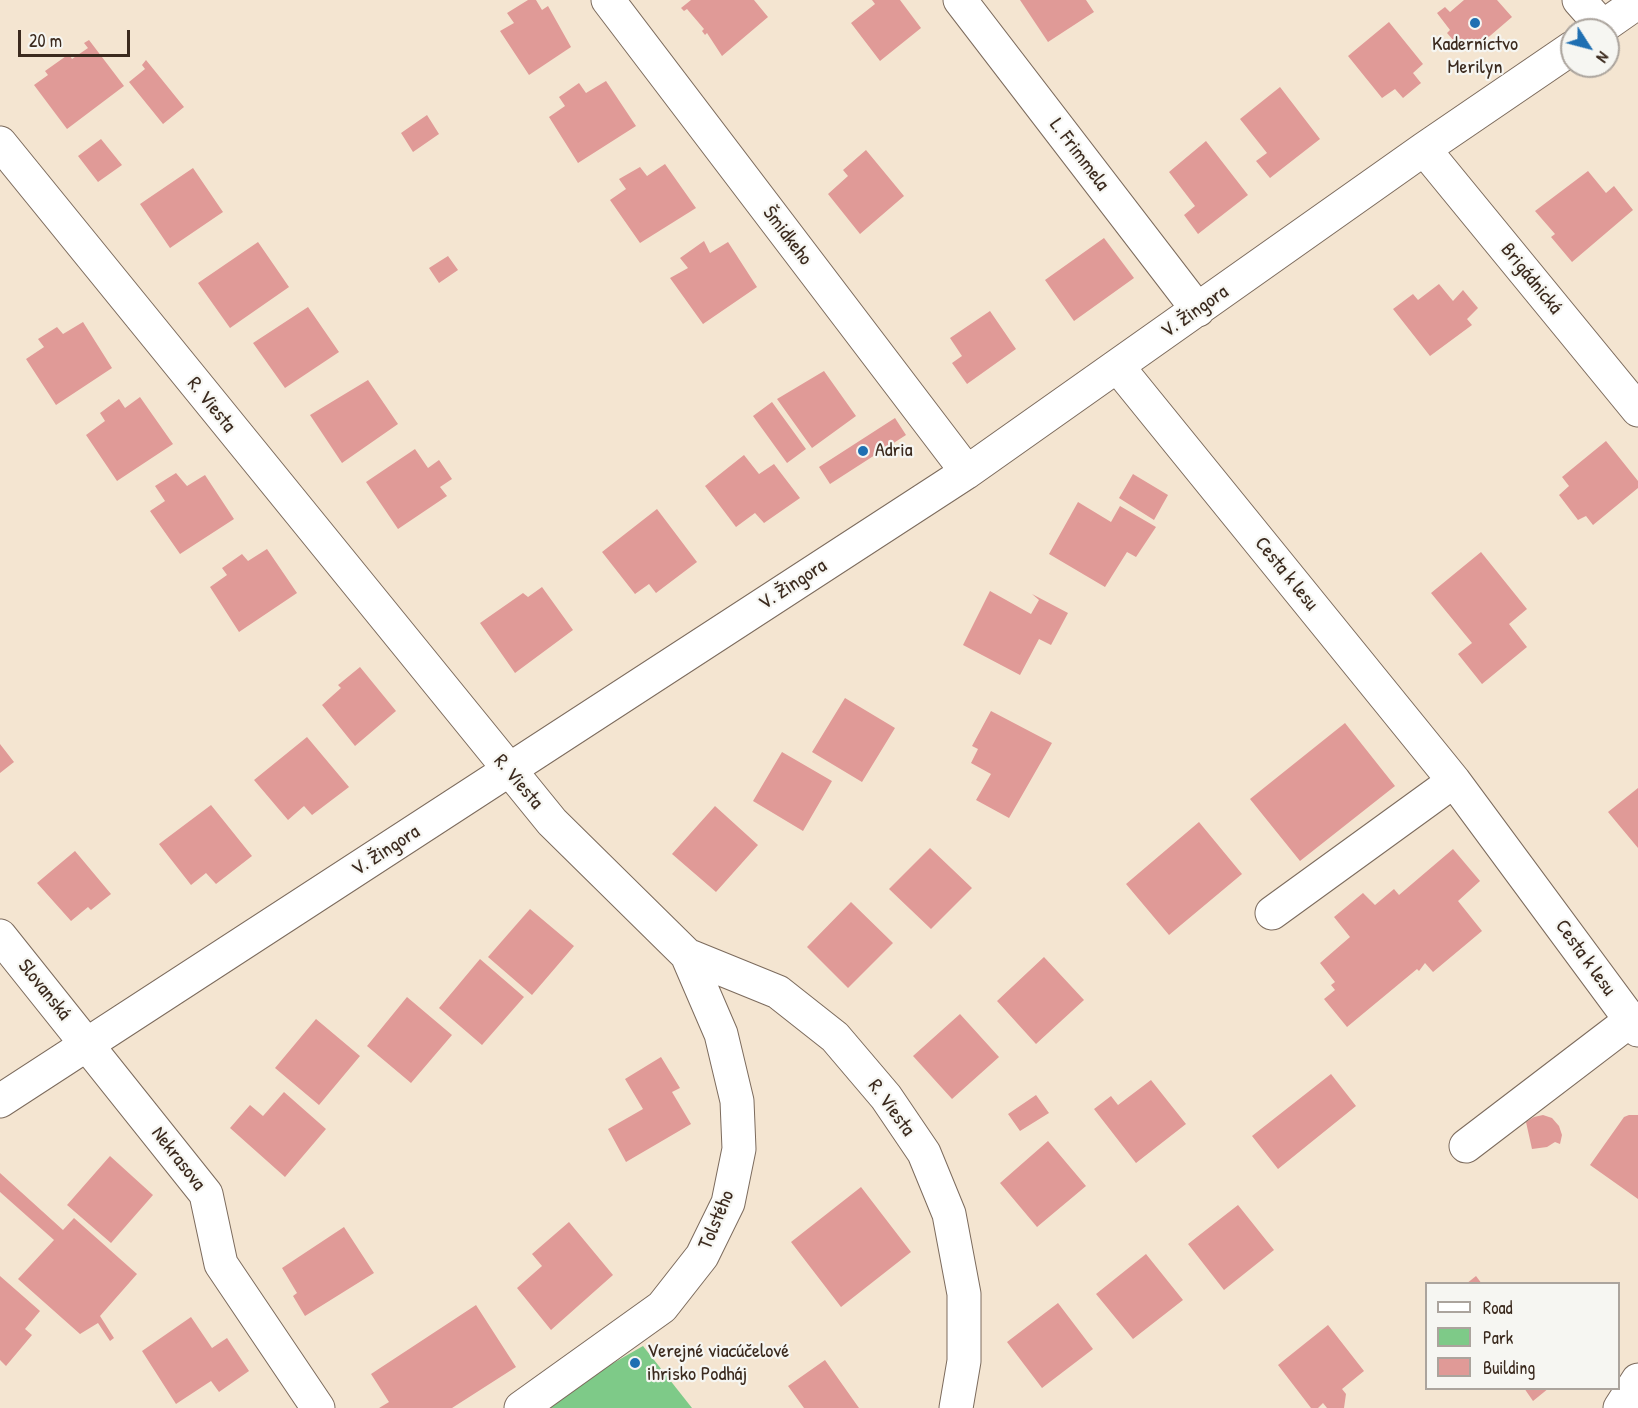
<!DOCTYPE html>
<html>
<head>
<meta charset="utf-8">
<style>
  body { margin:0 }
  #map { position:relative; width:1638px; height:1408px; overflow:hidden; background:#f4e5d1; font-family:"Patrick Hand",sans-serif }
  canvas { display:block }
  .legend { position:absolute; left:1425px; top:1282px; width:195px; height:108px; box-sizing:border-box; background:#f6f6f2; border:2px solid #aba49d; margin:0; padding:8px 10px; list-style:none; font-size:18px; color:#3b2a1e }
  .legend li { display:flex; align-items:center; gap:12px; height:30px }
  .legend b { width:30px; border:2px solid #aba49d }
  .north { position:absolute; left:1560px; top:18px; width:60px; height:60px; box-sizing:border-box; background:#f6f6f2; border:2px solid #aba49d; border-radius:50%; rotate:126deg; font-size:16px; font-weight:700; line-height:24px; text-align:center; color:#3b2a1e }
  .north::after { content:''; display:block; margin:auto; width:21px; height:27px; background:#1f6fb2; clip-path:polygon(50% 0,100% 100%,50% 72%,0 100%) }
  .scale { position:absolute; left:18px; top:30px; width:112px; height:27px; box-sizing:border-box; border:3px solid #3b2a1e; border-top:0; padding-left:8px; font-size:18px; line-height:21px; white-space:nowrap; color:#3b2a1e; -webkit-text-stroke:4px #f6f6f2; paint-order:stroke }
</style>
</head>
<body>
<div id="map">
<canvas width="1638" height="1408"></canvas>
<ul class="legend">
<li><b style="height:8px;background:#fff"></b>Road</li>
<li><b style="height:16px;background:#7eca88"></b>Park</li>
<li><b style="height:16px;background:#e09a97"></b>Building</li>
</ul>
<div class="north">N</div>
<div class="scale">20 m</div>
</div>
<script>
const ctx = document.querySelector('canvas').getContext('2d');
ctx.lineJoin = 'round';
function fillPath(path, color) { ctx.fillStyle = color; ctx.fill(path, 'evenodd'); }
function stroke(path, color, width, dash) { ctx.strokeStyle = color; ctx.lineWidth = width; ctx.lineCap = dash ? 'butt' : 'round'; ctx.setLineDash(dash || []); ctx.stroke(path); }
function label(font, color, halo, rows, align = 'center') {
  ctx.font = font + ' "Patrick Hand",sans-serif'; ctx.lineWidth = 4.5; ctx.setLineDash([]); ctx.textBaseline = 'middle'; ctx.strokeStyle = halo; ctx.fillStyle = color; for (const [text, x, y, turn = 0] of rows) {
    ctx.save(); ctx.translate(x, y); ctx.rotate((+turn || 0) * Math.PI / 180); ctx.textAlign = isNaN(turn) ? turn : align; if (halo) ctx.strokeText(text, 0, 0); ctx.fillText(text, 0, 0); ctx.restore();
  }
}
const green = new Path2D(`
  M643,1346L692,1408H543L582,1381Z`);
const building = new Path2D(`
  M528,0H536L542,10L548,6L571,47L529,75L500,31L514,23L507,13Z
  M691,0H754L768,17L722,56L707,33L705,35L702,31L704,29L687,9L684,11L681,8Z
  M872,0H900L921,28L880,61L851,23L875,4Z
  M1020,0H1086L1094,12L1048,42Z
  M1464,0H1497L1512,17L1477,47L1471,41L1461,49L1447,33L1450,30L1437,13L1445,7L1450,12Z
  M1389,22L1423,64L1413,73L1421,83L1403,98L1395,89L1382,98L1348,56Z
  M89,40L124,86L67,129L34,85L48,75L45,71L69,54L72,59L88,48L84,43Z
  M146,60L184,107L163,124L129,82L145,69L142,65Z
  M606,81L636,126L578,163L549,117L565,106L559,97L579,83L586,93Z
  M1280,87L1320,139L1270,178L1256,161L1267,153L1240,119Z
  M427,115L439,134L413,152L401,133Z
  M101,139L122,165L98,182L78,156Z
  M1206,141L1248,195L1198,234L1184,215L1195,206L1169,172Z
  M866,150L904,196L860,234L828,194L848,176L843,170Z
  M665,164L696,208L640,243L610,200L626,189L619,179L640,167L647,176Z
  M193,168L223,212L170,248L140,204Z
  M1588,171L1606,193L1614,186L1633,210L1572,262L1551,237L1555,234L1535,211Z
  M1104,238L1134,278L1074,321L1045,280Z
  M704,241L710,253L728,242L757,287L703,324L670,278L688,268L680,258Z
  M258,242L289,287L230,328L198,283Z
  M448,256L458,270L439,283L429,268Z
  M1439,284L1453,301L1463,290L1478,308L1467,319L1472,325L1430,356L1393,309L1413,294L1418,300Z
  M308,307L339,352L285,388L253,343Z
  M990,311L1016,349L967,384L952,363L962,356L950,338Z
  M83,322L112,368L56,405L26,359L44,347L38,339L57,327L63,334Z
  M824,371L856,416L812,448L777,399Z
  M368,380L398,424L342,463L310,415Z
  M140,397L173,444L117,481L86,435L105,421L100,413L119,399L125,408Z
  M772,402L806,449L787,463L753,416Z
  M895,418L906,435L830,484L819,467Z
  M1606,441L1638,481V488L1593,525L1586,516L1578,520L1559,495L1569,486L1562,477Z
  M415,449L428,468L439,460L452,479L440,487L447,496L398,529L366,482Z
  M744,455L759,474L774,464L800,498L764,523L755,513L736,527L705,486Z
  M176,473L187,486L205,475L234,519L180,554L150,511L165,501L155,486Z
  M1133,474L1168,495L1154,520L1119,498Z
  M1078,502L1111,522L1120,506L1156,527L1136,557L1127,552L1105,587L1049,554Z
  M657,509L697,562L656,593L649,584L635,594L602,552Z
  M267,549L297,593L239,632L210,587L227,575L222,568L242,554L248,561Z
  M1481,552L1527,609L1509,624L1527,647L1482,684L1458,654L1472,643L1431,593Z
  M542,587L573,630L515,673L480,623L523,593L528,597Z
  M990,591L1031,614L1039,600L1032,594L1068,613L1051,645L1039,639L1020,675L963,645Z
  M360,667L396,711L355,746L322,705L341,688L338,685Z
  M845,698L895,728L862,782L812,752Z
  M991,711L1052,743L1009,818L976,800L991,774L971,763L978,749L972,746Z
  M1345,723L1395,786L1300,861L1250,799Z
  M307,737L349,787L312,815L304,806L288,820L254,780Z
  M0,744L14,762L0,773Z
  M782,752L832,781L803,831L753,801Z
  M1638,788V848L1608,812Z
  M211,805L252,856L216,884L206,873L191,885L159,844Z
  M715,806L758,845L716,892L672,854Z
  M1199,822L1242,874L1169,935L1126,884Z
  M930,848L972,888L931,929L889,889Z
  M1453,849L1480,881L1458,901L1482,931L1433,972L1425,963L1419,971L1417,969L1347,1027L1324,999L1335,990L1331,985L1335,982L1320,963L1350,937L1334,917L1363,893L1375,905L1394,889L1399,895Z
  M75,851L111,894L91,910L88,907L71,921L37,883Z
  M851,902L893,943L848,988L807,947Z
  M530,909L574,946L532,995L488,957Z
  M1044,957L1084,1000L1036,1044L997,1001Z
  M480,959L524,997L482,1045L439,1008Z
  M407,997L452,1035L411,1083L367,1046Z
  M960,1014L999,1057L952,1099L913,1056Z
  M316,1019L360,1056L319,1105L275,1068Z
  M661,1057L680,1088L672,1092L691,1124L626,1162L608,1129L643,1109L625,1079Z
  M1331,1074L1356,1106L1278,1169L1252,1136Z
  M1151,1080L1186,1124L1136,1163L1094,1109L1111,1096L1118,1105Z
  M284,1092L326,1129L285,1177L230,1128L250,1105L263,1116Z
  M1036,1095L1049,1113L1020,1131L1008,1114Z
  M1543,1115L1552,1118L1559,1126L1562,1135L1560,1144L1555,1142L1547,1147L1532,1149L1526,1122L1534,1117Z
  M1629,1115H1638V1199L1590,1165L1624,1117Z
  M1048,1141L1086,1186L1037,1227L1000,1183Z
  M110,1156L153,1195L111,1243L67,1205Z
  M0,1173L63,1230L74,1218L137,1274L100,1316L114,1338L110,1341L98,1323L80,1334L18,1279L54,1240L0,1192Z
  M861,1187L911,1252L841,1307L791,1242Z
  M1238,1205L1274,1250L1224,1290L1188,1244Z
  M569,1222L613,1275L551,1330L517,1288L542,1266L532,1254Z
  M344,1227L374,1273L305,1316L293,1296L297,1293L282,1268Z
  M1146,1254L1183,1300L1133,1339L1096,1294Z
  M0,1276L40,1311L25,1329L32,1335L6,1366L0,1360Z
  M1476,1276L1482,1284H1466Z
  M1058,1303L1093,1349L1042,1388L1007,1342Z
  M476,1305L516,1367L452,1408H379L389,1402L371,1374Z
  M191,1317L212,1348L227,1338L249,1371L219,1392L211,1381L176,1404L142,1351Z
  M1328,1325L1364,1371L1342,1389L1346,1394L1344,1408H1327L1323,1403L1318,1408H1311L1278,1365Z
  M825,1360L859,1408H804L788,1386Z
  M1524,1388H1549L1533,1401Z`);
const minor = new Path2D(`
  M608,0L967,472
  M960,0L1198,310
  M1579,0L1603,27
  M1598,30L1638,2
  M0,143L552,822L687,955L778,992L835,1037L886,1097L924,1153L949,1214L964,1294V1361L956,1408
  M1424,149L1638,410
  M1118,367L1454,781L1638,1030
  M1272,913L1454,781
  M0,936L206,1194L221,1264L318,1408
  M0,1101L967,472L1424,149L1572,48
  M1466,1146L1631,1020
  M521,1408L662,1307L702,1256L728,1203L739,1149L737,1101L721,1034L687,955
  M1620,1408L1638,1380`);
const markers = [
  [1475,23,6,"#1f6fb2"],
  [863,451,6,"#1f6fb2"],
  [635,1363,6,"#1f6fb2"]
];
const poiNames = [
  ["Kaderníctvo",1475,45,"center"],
  ["Merilyn",1475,68,"center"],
  ["Adria",875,451],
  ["Verejné viacúčelové",647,1352],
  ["ihrisko Podháj",647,1375]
];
const streetNames = [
  ["L. Frimmela",1079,155,53],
  ["Šmidkeho",787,236,53],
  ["Brigádnická",1531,279,51],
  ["V. Žingora",1195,312,-35],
  ["R. Viesta",211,405,51],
  ["Cesta k lesu",1286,574,51],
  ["V. Žingora",793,585,-33],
  ["R. Viesta",518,782,50],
  ["V. Žingora",386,851,-33],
  ["Cesta k lesu",1585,958,54],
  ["Slovanská",44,990,51],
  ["R. Viesta",891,1108,54],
  ["Nekrasova",178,1159,52],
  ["Tolstého",717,1220,-67]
];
fillPath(green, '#7eca88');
fillPath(building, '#e09a97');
stroke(minor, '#7c6b5d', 35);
stroke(minor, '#fff', 33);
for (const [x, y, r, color] of markers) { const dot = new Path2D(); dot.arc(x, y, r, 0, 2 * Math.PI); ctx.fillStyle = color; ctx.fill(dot); stroke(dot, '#f6f6f2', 2); }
label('20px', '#3b2a1e', '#f6f6f2', poiNames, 'left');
label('20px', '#3b2a1e', '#f6f6f2', streetNames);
</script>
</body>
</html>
